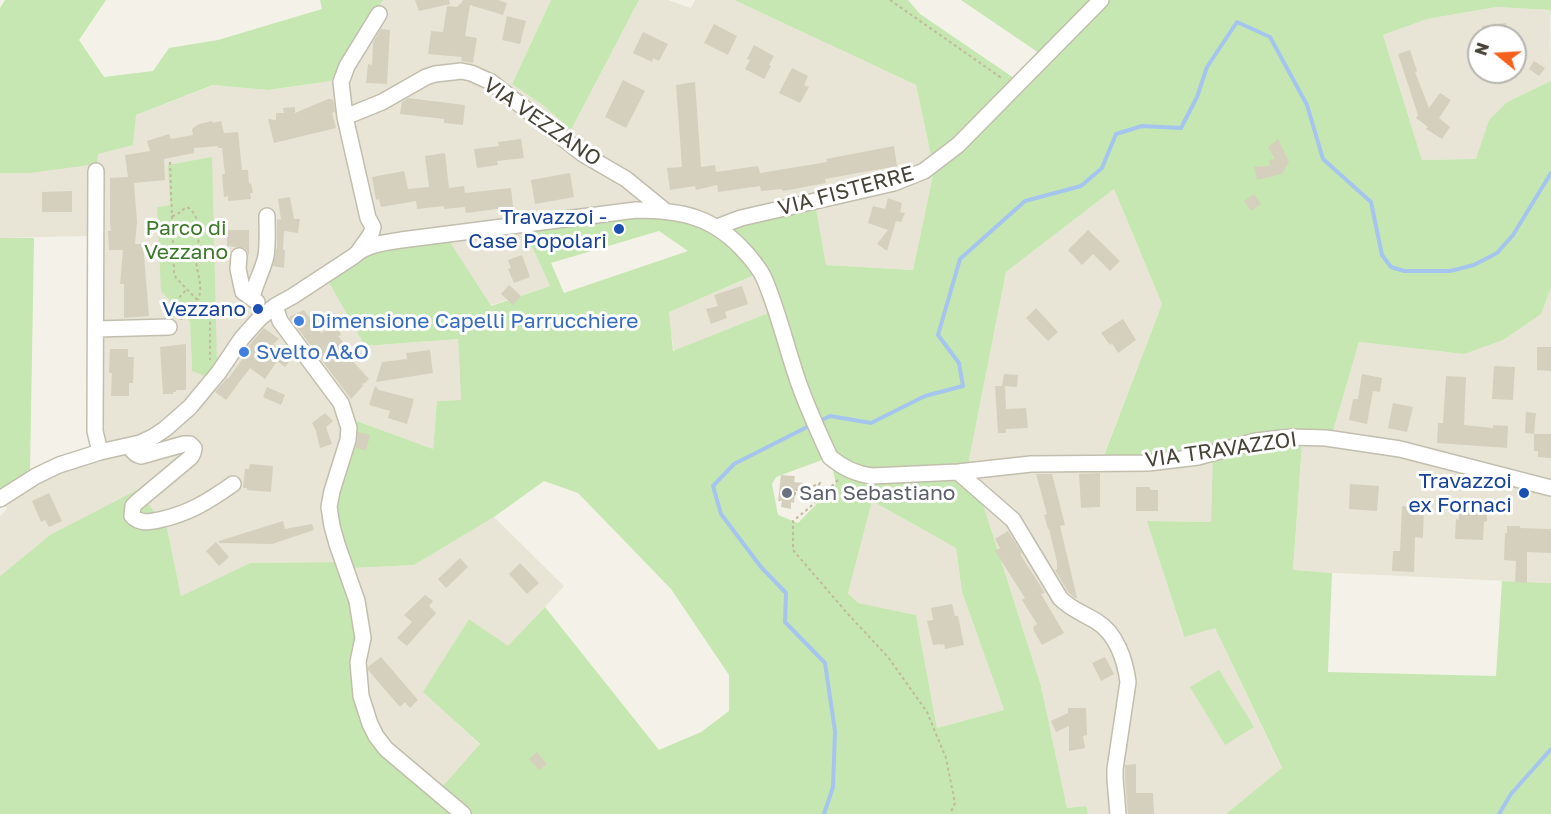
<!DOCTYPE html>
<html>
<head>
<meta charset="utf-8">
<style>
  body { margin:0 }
  #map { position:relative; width:1551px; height:814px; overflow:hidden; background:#f4f2e8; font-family:"Golos Text",sans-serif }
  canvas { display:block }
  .north { position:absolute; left:1467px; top:24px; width:60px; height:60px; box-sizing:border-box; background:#fff; border:2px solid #b5b4af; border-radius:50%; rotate:288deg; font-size:16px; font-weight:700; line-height:24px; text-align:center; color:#474337 }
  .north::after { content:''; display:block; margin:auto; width:21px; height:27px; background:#f6611c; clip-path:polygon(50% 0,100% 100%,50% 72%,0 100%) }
</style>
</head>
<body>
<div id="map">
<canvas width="1551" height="814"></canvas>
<div class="north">N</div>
</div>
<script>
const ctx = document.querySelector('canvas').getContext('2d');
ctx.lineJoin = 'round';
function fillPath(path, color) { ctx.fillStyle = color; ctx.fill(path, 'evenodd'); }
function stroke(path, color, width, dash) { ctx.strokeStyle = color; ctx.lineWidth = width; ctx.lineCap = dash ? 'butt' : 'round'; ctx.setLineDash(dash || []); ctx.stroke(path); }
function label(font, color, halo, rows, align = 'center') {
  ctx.font = font + ' "Golos Text",sans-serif'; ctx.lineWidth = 6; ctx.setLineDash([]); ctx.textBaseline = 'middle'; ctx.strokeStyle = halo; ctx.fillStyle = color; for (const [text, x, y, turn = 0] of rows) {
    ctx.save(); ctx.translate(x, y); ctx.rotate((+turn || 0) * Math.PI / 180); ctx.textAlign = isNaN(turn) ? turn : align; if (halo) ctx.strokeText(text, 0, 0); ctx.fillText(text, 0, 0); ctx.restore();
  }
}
const residential = new Path2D(`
  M383,0H551L512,84L544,106L571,130L639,0H668L691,8L695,0H734L916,85L934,170L913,270L826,265L815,209L707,231L679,217L528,237L550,286L365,346L458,339L461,400L437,401L433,449L354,420L337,562L250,563L181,596L167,528L50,535L0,576V516L7,509L0,500L93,448L90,236L0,238V173H30L98,154L136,115L214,85L268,90L331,81ZM170,205L207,377L192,370L190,322L157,207Z
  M1497,7L1550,10L1551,81L1507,102L1489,120L1477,159L1422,160L1383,35L1427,19ZM1479,36H1515V72H1479Z
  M1114,189L1162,304L1103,457L1213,448L1211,522L1148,521L1183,636L1215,628L1282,769L1226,814H1088L1086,806L1067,808L1041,686L969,460L1006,272Z
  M758,274L771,312L674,352L668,312Z
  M1551,288V583L1293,571L1303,431H1333L1359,342L1464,354L1541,314Z
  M872,501L956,548L962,592L1004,710L937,728L916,615L857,603L848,592Z
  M494,517L564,586L508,647L469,619L424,691L480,745L442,787L392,749L375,724L363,674L354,568L414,565Z`);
const green = new Path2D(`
  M5,0H106L79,40L104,77L153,71L169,48L218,40L322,9L320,0H383L331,81L268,90L213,85L136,115L133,145L98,154L97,164L30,173H0V8Z
  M551,0H639L571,130L544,106L512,84Z
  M734,0H908L920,14L1014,78L1039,53L961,0H1551V16L1550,10L1497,7L1427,19L1383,35L1422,160L1476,159L1489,120L1507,102L1551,81V288L1541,314L1503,340L1464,354L1359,342L1333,431H1303L1293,570L1332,573L1328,672L1496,676L1502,581L1551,583V814H1226L1282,768L1215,628L1184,637L1147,521L1211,522L1213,448L1201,451L1129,457L1103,458L1162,304L1114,189L1006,272L969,460L1041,686L1067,808L1086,806L1088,814H0V576L50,535L137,490L167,528L181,596L250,563L337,562L325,506L354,420L433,449L437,401L461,400L458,339L365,346L326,277L371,252L448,239L491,306L550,286L525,231L658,213L679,217L707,231L816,209L826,265L913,270L934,170L916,85ZM659,231L688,251L564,293L551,263ZM757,274L771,312L673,351L669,312ZM830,457L836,484L798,523L778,515L772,484L776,477ZM544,481L578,493L671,589L729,675V711L701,732L659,750L545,607L508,646L469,619L423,692L480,744L442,787L392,749L375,724L363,674L369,632L354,568L414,565L494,517ZM872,501L956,548L962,592L1004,710L937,728L916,615L858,603L848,593Z
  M212,157L217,363L207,377L192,371L190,322L161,291L157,207L170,205L168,165Z
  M0,238H34L30,473L0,492Z
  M1219,670L1254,727L1225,745L1190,687Z`);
const stream = new Path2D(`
  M818,422L830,416L871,423L925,396L963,386L959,363L938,335L960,259L1025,201L1081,186L1102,168L1116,134L1142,126L1181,128L1197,97L1207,67L1237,22L1270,37L1307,105L1323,159L1371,202L1382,255L1391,267L1404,271H1450L1474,265L1497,253L1513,235L1551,173
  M811,425L734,464L713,486L721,514L761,567L786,593L785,622L825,663L835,731L833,787L824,814
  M1499,814L1511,794L1551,749`);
const building = new Path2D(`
  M415,0H449L450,4L419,11Z
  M463,0H498L507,3L503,15L470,5L465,36L477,38L473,63L461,61L462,57L428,54L431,31L443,32L447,6L457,7L462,2Z
  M507,16L526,21L520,44L502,40Z
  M1506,23L1507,36H1484L1482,26Z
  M714,24L737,36L728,55L704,43Z
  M381,29L390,30L387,84L366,83L368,64L372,65L373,42Z
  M643,32L668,44L659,61L653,58L652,62L633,53Z
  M754,45L774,56L769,65L771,66L764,79L745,69L750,60L747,59Z
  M1410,50L1417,71L1415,72L1429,108L1440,93L1451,100L1439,118L1450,127L1442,139L1426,129L1428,127L1416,118L1418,115L1398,54Z
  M1534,61L1545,68L1539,76L1529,69Z
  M792,68L808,76L804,85L809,87L800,103L779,93Z
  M623,80L645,91L626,128L605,117Z
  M695,82L701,167L715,165L716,172L758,166L760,173L827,162L826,159L894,146L897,166L825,179L826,183L783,191L782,189L761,191L760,186L718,192L717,185L696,190L695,186L670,190L667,168L682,167L676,85Z
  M408,98L465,105L463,125L444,123V119L400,114L402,102Z
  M328,99H332L334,102L335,112L332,113L336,128L274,143L268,119L276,120V113H284L283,108L295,107V113Z
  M212,121L213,123L221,121L224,133L238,132L242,170H248L249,184L251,183L253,193H250L251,199L228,201V196L224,197L222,174H225L222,148H218V146L194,148V153L164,159L165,180L134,183L137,222L135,244H143L149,316L124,318V284H120L123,250H109L108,231H111L110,223V178L128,177L125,155L150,151L147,141L169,134L171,139L193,135L192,129L199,124Z
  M521,139L524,158L497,161L498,165L477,168L474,149L499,146L498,142Z
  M1278,139L1289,162L1282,174L1257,180L1254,167L1270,166L1269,160L1275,159L1268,147Z
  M445,153L449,188L464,186L465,193L511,188L513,207L466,213L465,207L444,209V206L417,209L416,201L381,207L379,199L376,200L372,177L404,171L408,189L429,187L425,156Z
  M570,173L574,197L535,204L531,180Z
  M72,191V212H42V192Z
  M1254,194L1261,204L1251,211L1244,201Z
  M290,197L294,219H300L298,233L284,231L283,250H285L284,268L273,266L277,246V219L281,220L278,199Z
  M888,198L902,203L900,212L905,213L901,222L896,221L887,251L877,244L888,230L868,223L873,206L885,209Z
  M227,230H249V256L247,251L244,248L227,246Z
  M1088,230L1120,261L1110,271L1093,254L1082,265L1068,250Z
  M522,255L530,277L514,283L508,269L511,268L508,260Z
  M509,285L521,296L513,305L501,294Z
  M742,286L748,304L725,312L727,318L711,324L706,309L718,306L714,295Z
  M1036,308L1058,332L1048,341L1026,318Z
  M304,310L321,333L336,325L341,335L338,336L352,353L348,356L369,379L365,383L361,384L364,385L351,399L290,318L289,317Z
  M1123,319L1136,340L1118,353L1112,343L1110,345L1101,333Z
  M264,328L279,339L273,344L292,358L285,367L277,361L265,379L250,368L226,400L215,392L227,378L228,379L243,358L241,357L246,349Z
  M186,344V390H176V392H173V394H163L160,347Z
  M1537,347H1551V371L1537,370Z
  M110,349H128V357H134L133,383H129V396H111L112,373H109Z
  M430,350L433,373L376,382L382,362L407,359L406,353Z
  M1494,366L1515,367L1513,400L1492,399Z
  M1004,374L1018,375L1017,387L1002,386Z
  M1362,374L1382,378L1380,392L1373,391L1367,424L1349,420L1353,399H1358Z
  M1446,376L1466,377L1464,425L1493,428V425L1508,426L1507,448L1437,443L1438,423H1443Z
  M375,386L379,390L414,399L407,424L388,418L390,411L369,405Z
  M995,386H1005L1006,409L1026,408L1028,428L1006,429V433H998Z
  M267,387L285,395L281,405L263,397Z
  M1393,403L1413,407L1407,432L1388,428Z
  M1526,412L1536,413L1534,434L1525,433Z
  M325,413L333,421L326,427L332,444L320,448L316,431L312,423Z
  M358,432L370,435L366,451L356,448Z
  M1534,434H1551V458L1538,457V451H1534Z
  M250,464L273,466L271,492L247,490V488H243L245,469H249Z
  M1100,473V507L1081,508L1079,474Z
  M1036,474H1052L1065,525L1060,526L1077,598H1075L1068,592L1055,570L1057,569V562L1049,529H1048L1044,515L1047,514Z
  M781,475L795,476L794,482L805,483L795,491L794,503L791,502V509L781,507L782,501H778Z
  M1350,484L1379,486L1377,511L1349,509Z
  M1136,487H1150V490H1158V511H1136Z
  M49,493L62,521L49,527L45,520L41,522L32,501Z
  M1402,506L1424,507L1423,538L1415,537L1414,572L1392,571L1393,551H1400Z
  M1459,506L1487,508V521L1484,522L1483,540L1455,539L1456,519L1459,520Z
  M283,521L285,529L312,524L314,530L272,544L219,543V541Z
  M1507,526H1520V528L1551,529V553L1527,552V583L1515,582L1516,561L1504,560L1505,533H1507Z
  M1008,531L1022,553L1020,554L1045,593L1041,594L1064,633L1042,645L1034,631L1033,627L1037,624L1022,600L1025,598L995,551L1000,548L995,539Z
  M216,542L229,557L219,566L206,551Z
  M460,558L468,567L446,588L438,579Z
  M520,563L539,583L527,594L509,574Z
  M425,595L433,601L429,606L436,613L407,646L397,638L412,622L404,615Z
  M952,604L955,616H958L964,645L945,649L944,644L941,645V644L933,645L927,621L933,620L931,608Z
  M381,657L418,700L410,708L405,702L400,707L368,670V667Z
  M1105,657L1114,674L1101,681L1092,663Z
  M1068,708H1086L1087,735L1083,736L1085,748L1069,751V726L1056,732L1051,721L1068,713Z
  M537,752L547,764L539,770L529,759Z
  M1136,764V793H1153L1154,814H1128L1125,779V765Z`);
const path = new Path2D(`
  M890,0L1003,79
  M170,162L174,272L176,278L210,313V360
  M172,216C179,215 181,210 187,207C198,213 201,231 198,243C197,248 196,252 196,257C196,274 204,284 198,300
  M181,320V312L177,300L187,289
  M838,480L809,508L793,521V550L847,613L888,657L927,712L946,758L955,803L950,814
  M820,483L814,492L795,495V490L807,489Z`);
const minor = new Path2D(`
  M345,117L382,102L426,77L435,74L453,72L461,71L471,73L491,82L583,154L626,179L664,210
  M96,171L95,431L100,452
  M717,227L741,218L894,183L924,171L958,145L1101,0
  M359,251L371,234L373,227L368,218L345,117L341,82L347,66L379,14
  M239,256L238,269L243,292L257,302
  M252,298C255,283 263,270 266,256C268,243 267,229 267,216
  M275,306L280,321L341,403L349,428L348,440L332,491L329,507L332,526L337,544L357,601L363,638L358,662L361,696L370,724L376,736L386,749L463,814
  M96,329L169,327
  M129,446C132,451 135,455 141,456L184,444H190L194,448L193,453L191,457L137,502L133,506L132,516C140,524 149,522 159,520C188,514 209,501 233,484
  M958,472L1013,520L1060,598C1070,609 1083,613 1096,621C1116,633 1125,659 1128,682L1115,769V779L1118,814
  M0,499L36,476L59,465L100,452L140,443L153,437L165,429L190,407L219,372L242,338L260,318L275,306L293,296L354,256C366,244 385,243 401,240L636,210C682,210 715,217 747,254C752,260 759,268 763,276C776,304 785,342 795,372C804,401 817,429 830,457C843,468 855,474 872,476L958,472L1031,464L1148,463L1198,457L1256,441L1291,437L1326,438L1400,449L1551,488`);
const markers = [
  [619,229,6,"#1a4fb4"],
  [258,309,6,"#1a4fb4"],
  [299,321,6,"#3f7fe0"],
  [244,352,6,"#3f7fe0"],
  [787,493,6,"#6b7280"],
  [1524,493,6,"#1a4fb4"]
];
const streetNames = [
  ["VIA VEZZANO",542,122,35],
  ["VIA FISTERRE",846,191,-15],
  ["VIA TRAVAZZOI",1221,450,-8]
];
const transitNames = [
  ["Travazzoi -",607,217],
  ["Case Popolari",607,241],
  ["Vezzano",246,309],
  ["Travazzoi",1512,481],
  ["ex Fornaci",1512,505]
];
const parkNames = [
  ["Parco di",186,228],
  ["Vezzano",186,252]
];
const shopNames = [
  ["Dimensione Capelli Parrucchiere",311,321],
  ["Svelto A&O",256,352]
];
const worshipNames = [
  ["San Sebastiano",799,493]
];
fillPath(residential, '#e8e5d6');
fillPath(green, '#c6e7b1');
stroke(stream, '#a5c5ef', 4);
fillPath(building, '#d5d0bd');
stroke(minor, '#c2bead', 18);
stroke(path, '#c1ba9c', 2, [3, 3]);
stroke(minor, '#fff', 15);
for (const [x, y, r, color] of markers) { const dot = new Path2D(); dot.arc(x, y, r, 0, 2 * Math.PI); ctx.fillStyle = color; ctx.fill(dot); stroke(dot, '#fff', 2); }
label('21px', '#474337', '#fff', streetNames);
label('21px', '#164399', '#fff', transitNames, 'right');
label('21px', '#3b782a', '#fff', parkNames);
label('21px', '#366cbe', '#fff', shopNames, 'left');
label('21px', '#5b616d', '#fff', worshipNames, 'left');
</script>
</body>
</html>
